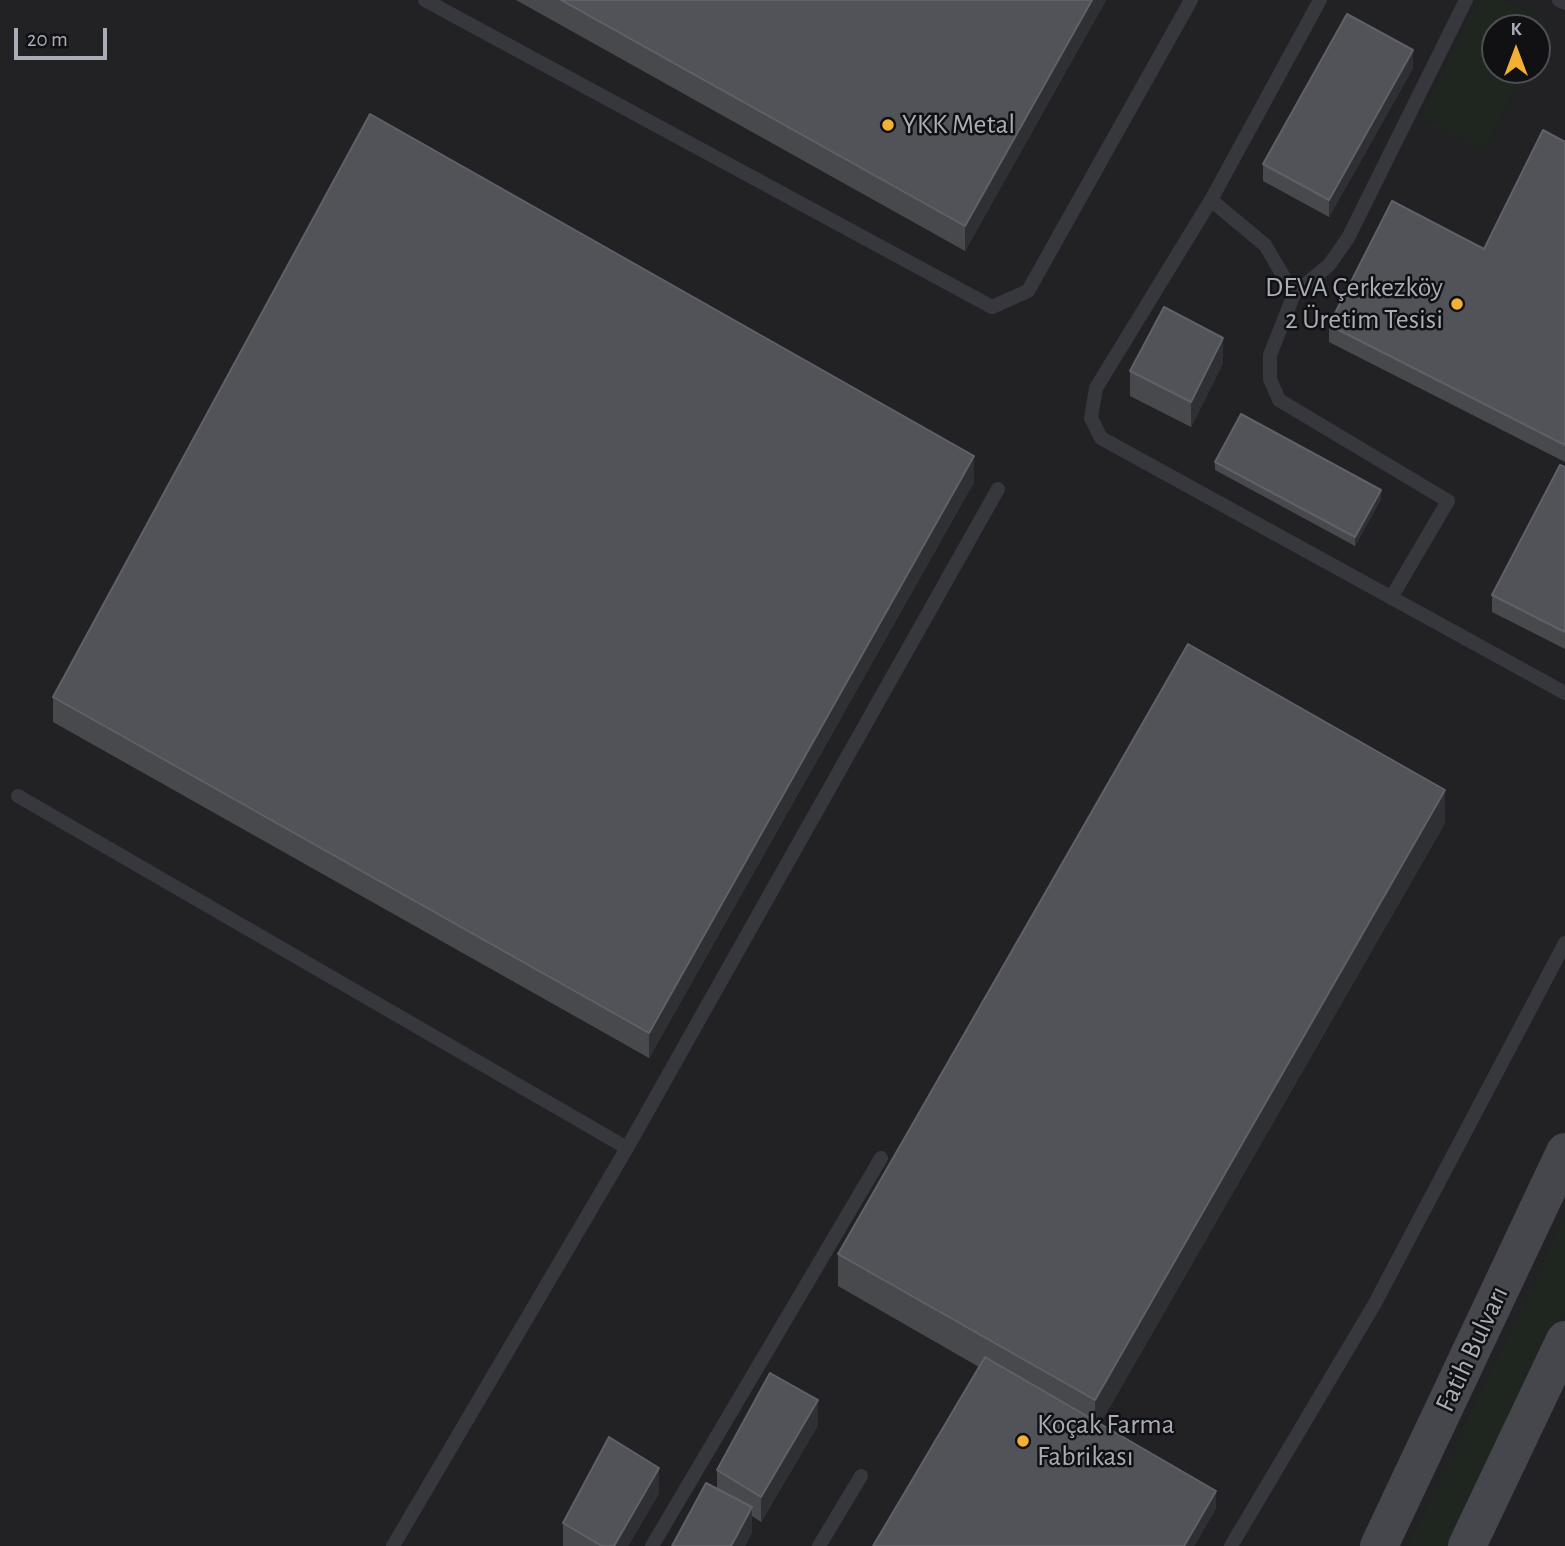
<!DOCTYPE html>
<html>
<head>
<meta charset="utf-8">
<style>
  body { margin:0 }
  #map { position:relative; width:1565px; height:1546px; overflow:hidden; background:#161618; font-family:"Alegreya Sans",sans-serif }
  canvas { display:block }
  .north { position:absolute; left:1481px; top:14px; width:70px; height:70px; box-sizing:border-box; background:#111113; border:2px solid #4d4f55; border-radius:50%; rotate:0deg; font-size:19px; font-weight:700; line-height:28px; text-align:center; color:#a8adb8 }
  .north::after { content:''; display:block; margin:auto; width:24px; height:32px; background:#f2b134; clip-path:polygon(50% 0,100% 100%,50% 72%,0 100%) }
  .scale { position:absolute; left:14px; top:28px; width:93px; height:32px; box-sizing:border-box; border:4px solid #a8adb8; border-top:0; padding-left:9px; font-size:21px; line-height:24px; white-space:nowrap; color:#a8adb8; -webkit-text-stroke:5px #111113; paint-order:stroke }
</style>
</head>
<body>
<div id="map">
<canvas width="1565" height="1546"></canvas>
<div class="north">K</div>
<div class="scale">20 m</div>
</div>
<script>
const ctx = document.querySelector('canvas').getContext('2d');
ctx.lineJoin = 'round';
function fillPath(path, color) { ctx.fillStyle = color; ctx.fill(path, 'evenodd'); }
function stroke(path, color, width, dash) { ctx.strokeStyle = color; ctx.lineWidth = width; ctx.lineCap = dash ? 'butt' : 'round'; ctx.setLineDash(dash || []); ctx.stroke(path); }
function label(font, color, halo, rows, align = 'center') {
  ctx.font = font + ' "Alegreya Sans",sans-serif'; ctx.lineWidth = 5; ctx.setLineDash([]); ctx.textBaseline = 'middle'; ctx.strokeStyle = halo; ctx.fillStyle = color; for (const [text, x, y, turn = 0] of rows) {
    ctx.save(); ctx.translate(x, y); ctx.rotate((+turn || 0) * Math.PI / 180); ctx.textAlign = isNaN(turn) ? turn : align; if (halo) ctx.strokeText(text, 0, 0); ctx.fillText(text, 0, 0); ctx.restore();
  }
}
const built = new Path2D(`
  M0,0H1565V1546H0ZM1495,28H1537V70H1495Z`);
const green = new Path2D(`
  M1477,0H1502L1547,22L1537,42V28H1495V70H1524L1484,150L1420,118Z
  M1565,1217V1314L1454,1546H1408Z`);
const lane = new Path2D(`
  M425,0L992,307L1028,291L1191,0
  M1320,0L1211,200L1096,388L1091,418L1101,438L1565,693
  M1559,0L1565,3
  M1211,200L1265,245L1294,294L1270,355V379L1279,400L1448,501L1391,598
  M1294,294L1329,265L1348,238L1466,0
  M18,796L627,1148
  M393,1546L627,1148L998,489
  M652,1546L881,1158
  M819,1546L861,1476
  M1231,1546L1374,1305L1565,943`);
const secondary = new Path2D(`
  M1379,1546L1565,1152
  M1467,1546L1565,1340`);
const wall = new Path2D(`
  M516,0H1106L965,251Z
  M1413,68L1329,217L1263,181V164Z
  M1565,142V462L1329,342V325L1484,249Z
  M1223,363L1191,427L1130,396V371Z
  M1215,462L1381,499L1355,546L1215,470Z
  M1565,467V649L1492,612V595Z
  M974,482L649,1058L53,722V697Z
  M1445,823L1100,1424L1216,1508L1194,1546H873L979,1367L838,1286V1254Z
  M818,1425L761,1522L752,1516V1532L745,1546H672L717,1488V1470Z
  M659,1493L628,1546H563V1523Z`);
const shadedWall = new Path2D(`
  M1092,0H1106L965,251V226Z
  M1413,50V68L1329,217V200Z
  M1223,338V363L1191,427V402Z
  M974,456V482L649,1058V1033Z
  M1381,490V499L1355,546V537Z
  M1445,790V823L1095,1433V1400Z
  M818,1400V1425L761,1522V1497Z
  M659,1468V1493L628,1546H614Z
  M1216,1491V1508L1194,1546H1184Z
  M752,1507V1532L745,1546H731Z`);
const building = new Path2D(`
  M561,0H1092L965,226Z
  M1347,14L1413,50L1329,200L1263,164Z
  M370,114L974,456L649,1033L53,697Z
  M1543,130L1565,142V445L1329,325L1392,201L1484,249Z
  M1164,307L1223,338L1191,402L1130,371Z
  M1241,414L1381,490L1355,537L1215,462Z
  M1560,465L1565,467V632L1492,595Z
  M1188,644L1445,790L1095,1400L838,1254Z
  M985,1357L1216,1491L1184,1546H873Z
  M770,1373L818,1400L761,1497L717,1470Z
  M609,1437L659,1468L614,1546H602L563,1523Z
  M706,1483L752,1507L731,1546H672Z`);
const markers = [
  [888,125,7,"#f2b134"],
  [1457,304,7,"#f2b134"],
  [1023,1441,7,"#f2b134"]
];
const poiNames = [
  ["YKK Metal",902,125],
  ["DEVA Çerkezköy",1443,288,"right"],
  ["2 Üretim Tesisi",1443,320,"right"],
  ["Koçak Farma",1037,1425],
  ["Fabrikası",1037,1457]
];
const streetNames = [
  ["Fatih Bulvarı",1472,1349,-65]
];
fillPath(built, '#222225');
fillPath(green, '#1e261f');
stroke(lane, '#37383d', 14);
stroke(secondary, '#45474d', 38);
fillPath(wall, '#47494d');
fillPath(shadedWall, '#2f3033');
fillPath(building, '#525359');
stroke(building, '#5f6168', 2);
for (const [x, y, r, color] of markers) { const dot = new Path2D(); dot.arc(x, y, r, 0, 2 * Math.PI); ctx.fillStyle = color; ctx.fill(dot); stroke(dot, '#111113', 2.5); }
label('28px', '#a8adb8', '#111113', poiNames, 'left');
label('28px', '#a8adb8', '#111113', streetNames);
</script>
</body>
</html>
